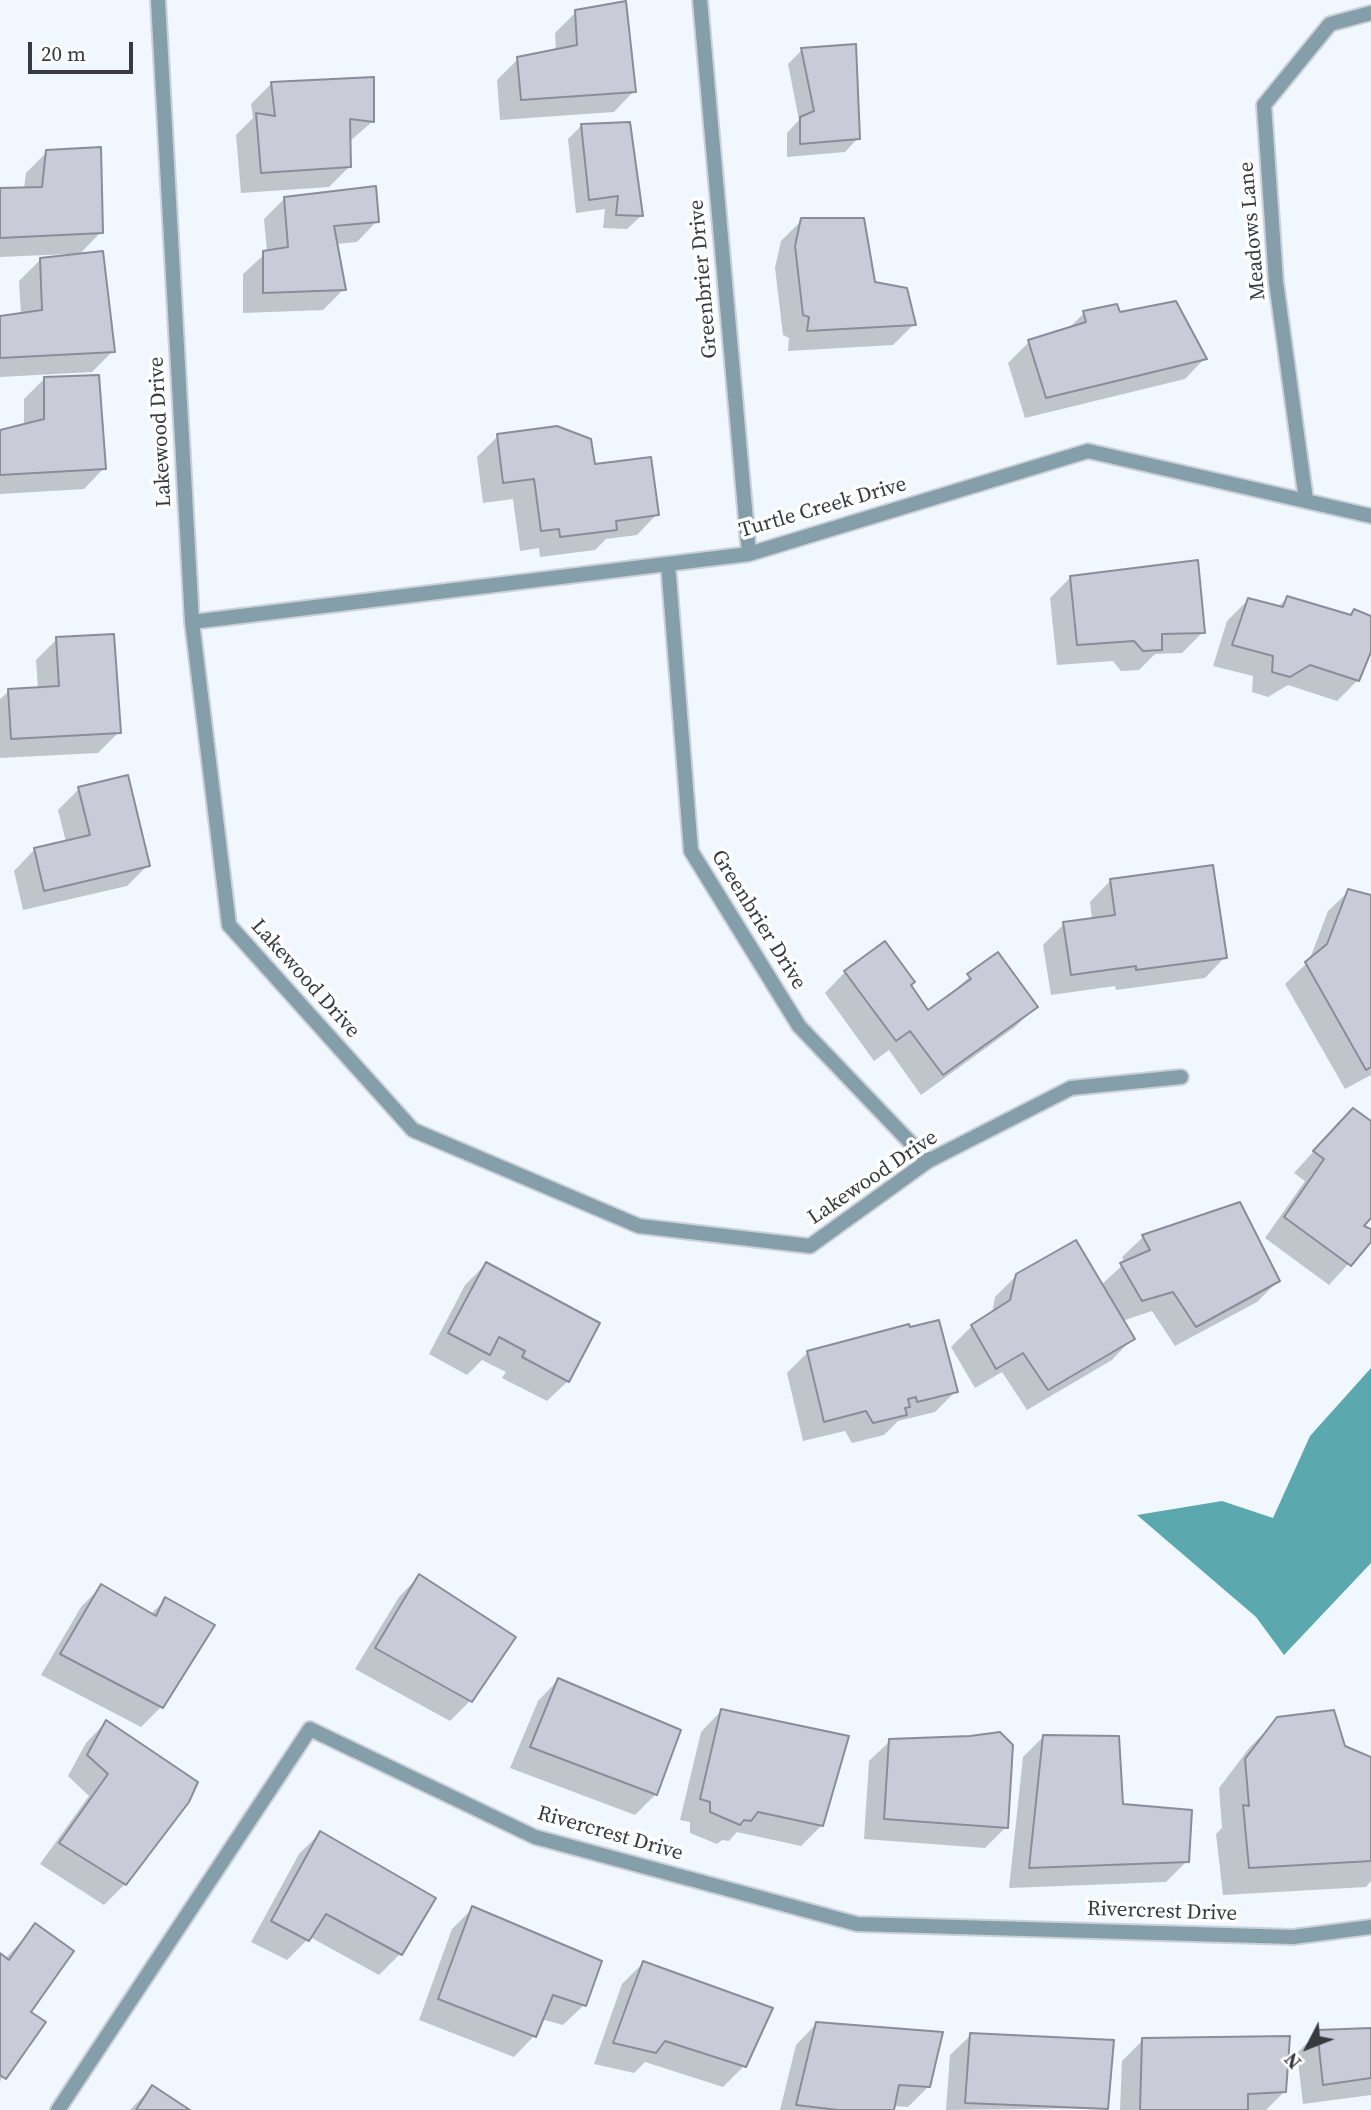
<!DOCTYPE html>
<html>
<head>
<meta charset="utf-8">
<style>
  body { margin:0 }
  #map { position:relative; width:1371px; height:2110px; overflow:hidden; background:#f1f7fe; font-family:"Source Serif 4",serif }
  canvas { display:block }
  .north { position:absolute; left:1273px; top:2012px; width:70px; height:70px; -webkit-text-stroke:5px #fff; paint-order:stroke; rotate:228deg; font-size:19px; font-weight:700; line-height:28px; text-align:center; color:#373b3f }
  .north::after { content:''; display:block; margin:auto; width:24px; height:32px; background:#373b3f; clip-path:polygon(50% 0,100% 100%,50% 72%,0 100%) }
  .scale { position:absolute; left:28px; top:42px; width:105px; height:32px; box-sizing:border-box; border:4px solid #373b3f; border-top:0; padding-left:9px; font-size:21px; line-height:24px; white-space:nowrap; color:#373b3f; -webkit-text-stroke:5px #fff; paint-order:stroke }
</style>
</head>
<body>
<div id="map">
<canvas width="1371" height="2110"></canvas>
<div class="north">N</div>
<div class="scale">20 m</div>
</div>
<script>
const ctx = document.querySelector('canvas').getContext('2d');
ctx.lineJoin = 'round';
function fillPath(path, color) { ctx.fillStyle = color; ctx.fill(path, 'evenodd'); }
function stroke(path, color, width, dash) { ctx.strokeStyle = color; ctx.lineWidth = width; ctx.lineCap = dash ? 'butt' : 'round'; ctx.setLineDash(dash || []); ctx.stroke(path); }
function label(font, color, halo, rows, align = 'center') {
  ctx.font = font + ' "Source Serif 4",serif'; ctx.lineWidth = 7; ctx.setLineDash([]); ctx.textBaseline = 'middle'; ctx.strokeStyle = halo; ctx.fillStyle = color; for (const [text, x, y, turn = 0] of rows) {
    ctx.save(); ctx.translate(x, y); ctx.rotate((+turn || 0) * Math.PI / 180); ctx.textAlign = isNaN(turn) ? turn : align; if (halo) ctx.strokeText(text, 0, 0); ctx.fillText(text, 0, 0); ctx.restore();
  }
}
const water = new Path2D(`
  M1371,1368V1563L1284,1655L1256,1617L1137,1515L1222,1501L1273,1518L1310,1436Z`);
const shadow = new Path2D(`
  M576,12L634,91L614,112L500,120L497,80L518,59L556,51L555,33Z
  M802,50L858,138L845,152L787,157V133L799,120L788,64Z
  M272,83L373,121L349,142L350,166L329,187L241,193L236,135L253,118L251,104Z
  M581,126L641,216L627,229L603,228L605,209L576,213L568,139Z
  M47,152L101,232L78,256L113,351L92,372L0,377V318L21,315L19,281L40,260L69,257L68,254L0,257V190L24,189L26,173Z
  M285,198L377,221L357,242L336,244L344,289L323,310L243,313V274L267,252L264,219Z
  M802,220L914,324L893,345L788,351L789,338L783,335L775,268L781,241Z
  M1084,313L1119,314L1205,358L1185,379L1025,418L1008,363L1029,342L1067,330Z
  M44,379L104,468L84,489L0,494V432L24,426V399Z
  M498,436L593,466L657,514L637,535L606,539L595,550L540,557L539,548L520,551L513,499L483,503L477,457Z
  M1071,577L1203,632L1182,653L1155,654L1139,670L1121,671L1113,661L1057,665L1050,598Z
  M1287,598L1349,617L1371,618V648L1358,680L1337,701L1288,685L1268,697L1252,692L1253,676L1213,666L1227,621L1248,600L1278,607Z
  M57,639L119,732L98,753L0,758V699L9,691L38,689L36,660Z
  M79,789L148,865L127,886L23,910L14,871L34,850L66,842L58,810Z
  M1110,881L1225,957L1205,978L1116,990L1115,986L1051,995L1043,945L1064,924L1092,920L1090,902Z
  M1349,891L1371,897V1075L1345,1089L1285,984L1309,961L1328,911Z
  M997,954L1035,1007L1015,1027L921,1095L889,1050L874,1061L825,993L845,972L909,986L928,1012Z
  M1371,1123V1215L1361,1227L1371,1231V1239L1329,1285L1265,1238L1305,1181L1294,1173L1332,1131Z
  M1143,1237L1278,1281L1257,1302L1175,1346L1152,1311L1122,1321L1132,1339L1112,1360L1027,1410L1002,1372L975,1388L951,1347L972,1326L992,1314L995,1297L1017,1275L1101,1285L1125,1263L1122,1257Z
  M486,1264L568,1381L547,1401L502,1378L506,1372L482,1360L467,1375L429,1354L465,1285Z
  M808,1352L956,1391L935,1412L898,1421L884,1435L852,1443L845,1431L803,1441L787,1373Z
  M419,1576L470,1701L450,1721L355,1669L399,1597Z
  M102,1586L150,1615L165,1600L162,1706L141,1727L41,1675L81,1607Z
  M558,1680L656,1794L635,1815L510,1768L538,1701Z
  M721,1711L822,1825L801,1846L737,1832L729,1841L722,1840L717,1844L690,1833V1822L680,1820L701,1732Z
  M1278,1719L1371,1759V1881L1366,1887L1223,1895L1216,1834L1222,1828L1219,1788L1250,1747Z
  M106,1722L125,1884L104,1905L40,1864L89,1796L68,1776L86,1743Z
  M1044,1736L1187,1861L1166,1882L1009,1888L1023,1757Z
  M890,1741L1006,1827L985,1848L864,1839L869,1761Z
  M320,1833L433,1899L400,1954L379,1975L310,1937L287,1960L251,1942L299,1854Z
  M473,1908L584,2005L563,2025L541,2019L534,2036L514,2057L419,2020L452,1929Z
  M35,1926L29,2013L0,2082V1955L5,1959Z
  M643,1963L744,2066L723,2087L645,2062L634,2073L594,2064L622,1984Z
  M816,2024L929,2086L908,2107L893,2106V2110H780L796,2045Z
  M1371,2029V2095L1303,2104L1297,2053L1318,2032Z
  M971,2035L1107,2108L946,2110L950,2055Z
  M1143,2040L1285,2091L1266,2110H1120L1122,2061Z
  M152,2087L187,2110H130Z`);
const building = new Path2D(`
  M626,1L636,92L521,100L517,57L577,45L575,10Z
  M856,44L860,139L800,144V117L814,111L801,48Z
  M374,77V122L350,119L351,167L261,173L256,113L275,116L271,82Z
  M630,122L643,216L616,215L618,196L589,200L581,124Z
  M101,147L103,233L0,238V188L42,187L46,150Z
  M376,186L379,222L334,226L346,290L263,293V251L288,247L284,197Z
  M801,218H864L875,282L907,288L916,325L807,331L809,317L803,315L795,246Z
  M103,251L115,352L0,358V316L42,310L40,258Z
  M1176,301L1207,359L1046,398L1028,340L1086,322L1083,311L1117,304L1120,312Z
  M99,375L106,469L0,475V430L44,419V377Z
  M557,426L591,439L595,464L651,457L659,515L616,521L617,530L560,537L559,529L541,531L534,479L503,483L497,434Z
  M1198,560L1205,633L1162,634V650L1143,651L1134,641L1077,645L1070,576Z
  M1287,596L1351,615L1354,609L1371,616V652L1359,681L1310,665L1290,677L1272,672L1273,656L1232,645L1248,598L1283,607Z
  M114,634L121,733L11,739L8,689L59,686L56,637Z
  M128,775L150,866L44,891L34,848L90,835L78,787Z
  M1213,865L1227,958L1136,970V966L1071,975L1063,922L1115,915L1110,879Z
  M1348,889L1371,895V1067L1366,1070L1305,962L1327,944Z
  M885,941L915,982L911,985L928,1010L971,979L967,974L998,952L1038,1007L943,1075L910,1031L896,1041L844,971Z
  M1353,1108L1371,1121V1218L1364,1226L1371,1229V1242L1351,1266L1284,1217L1324,1159L1313,1151Z
  M1240,1202L1280,1281L1196,1327L1173,1292L1142,1301L1120,1263L1150,1250L1142,1235Z
  M1076,1240L1135,1339L1048,1390L1023,1353L996,1369L971,1325L1010,1300L1016,1274Z
  M486,1262L600,1323L569,1382L522,1357L525,1351L499,1337L490,1355L448,1333Z
  M939,1320L958,1392L917,1402L916,1397L908,1399L910,1407L905,1408L907,1415L873,1423L866,1411L824,1422L807,1351L909,1324L910,1327Z
  M419,1574L516,1637L472,1702L375,1648Z
  M101,1584L156,1616L165,1597L215,1625L163,1708L60,1654Z
  M558,1678L681,1730L657,1795L530,1747Z
  M721,1709L849,1736L823,1826L758,1812L751,1821L744,1820L740,1825L710,1812V1802L700,1799Z
  M1334,1710L1345,1746L1371,1757V1861L1249,1868L1243,1805L1249,1806L1245,1759L1277,1717Z
  M106,1720L198,1782L189,1802L126,1885L59,1843L108,1774L87,1755Z
  M1000,1732L1013,1745L1008,1828L884,1819L889,1739L970,1736Z
  M1043,1735L1119,1736L1123,1804L1192,1810L1189,1862L1029,1868Z
  M320,1831L436,1898L402,1955L326,1914L309,1941L271,1921Z
  M472,1906L602,1961L586,2006L553,1995L536,2037L438,1999Z
  M35,1923L74,1951L31,2012L46,2022L6,2079L0,2075V1953L9,1960Z
  M643,1961L773,2008L746,2067L665,2041L656,2053L613,2043Z
  M816,2022L943,2032L930,2087L899,2085L894,2110H838L796,2105Z
  M1371,2028V2078L1323,2085L1317,2030Z
  M970,2033L1114,2040L1108,2109L965,2103Z
  M1290,2036L1286,2092L1248,2094V2110H1140L1142,2038Z
  M152,2085L190,2110H136Z`);
const minor = new Path2D(`
  M158,0L192,622L229,925L413,1130L639,1226L810,1246L928,1161L1071,1088L1181,1077
  M700,0L749,554
  M1306,500L1276,282L1264,105L1330,24L1371,13
  M668,564L691,851L799,1026L928,1161
  M192,622L749,554L1088,451L1371,516
  M58,2110L310,1729L535,1837L857,1924L1293,1937L1371,1927`);
const streetNames = [
  ["Meadows Lane",1253,231,-95],
  ["Greenbrier Drive",704,279,-95],
  ["Lakewood Drive",161,432,-93],
  ["Turtle Creek Drive",823,508,-16],
  ["Greenbrier Drive",758,920,58],
  ["Lakewood Drive",305,979,48],
  ["Lakewood Drive",873,1178,-34],
  ["Rivercrest Drive",610,1834,16],
  ["Rivercrest Drive",1162,1912,2]
];
fillPath(water, '#5ca8af');
fillPath(shadow, '#0003');
fillPath(building, '#c9cbd8');
stroke(building, '#8a8c99', 2);
stroke(minor, '#ccd1d8', 18);
stroke(minor, '#849eaa', 14);
label('21px', '#373b3f', '#fff', streetNames);
</script>
</body>
</html>
